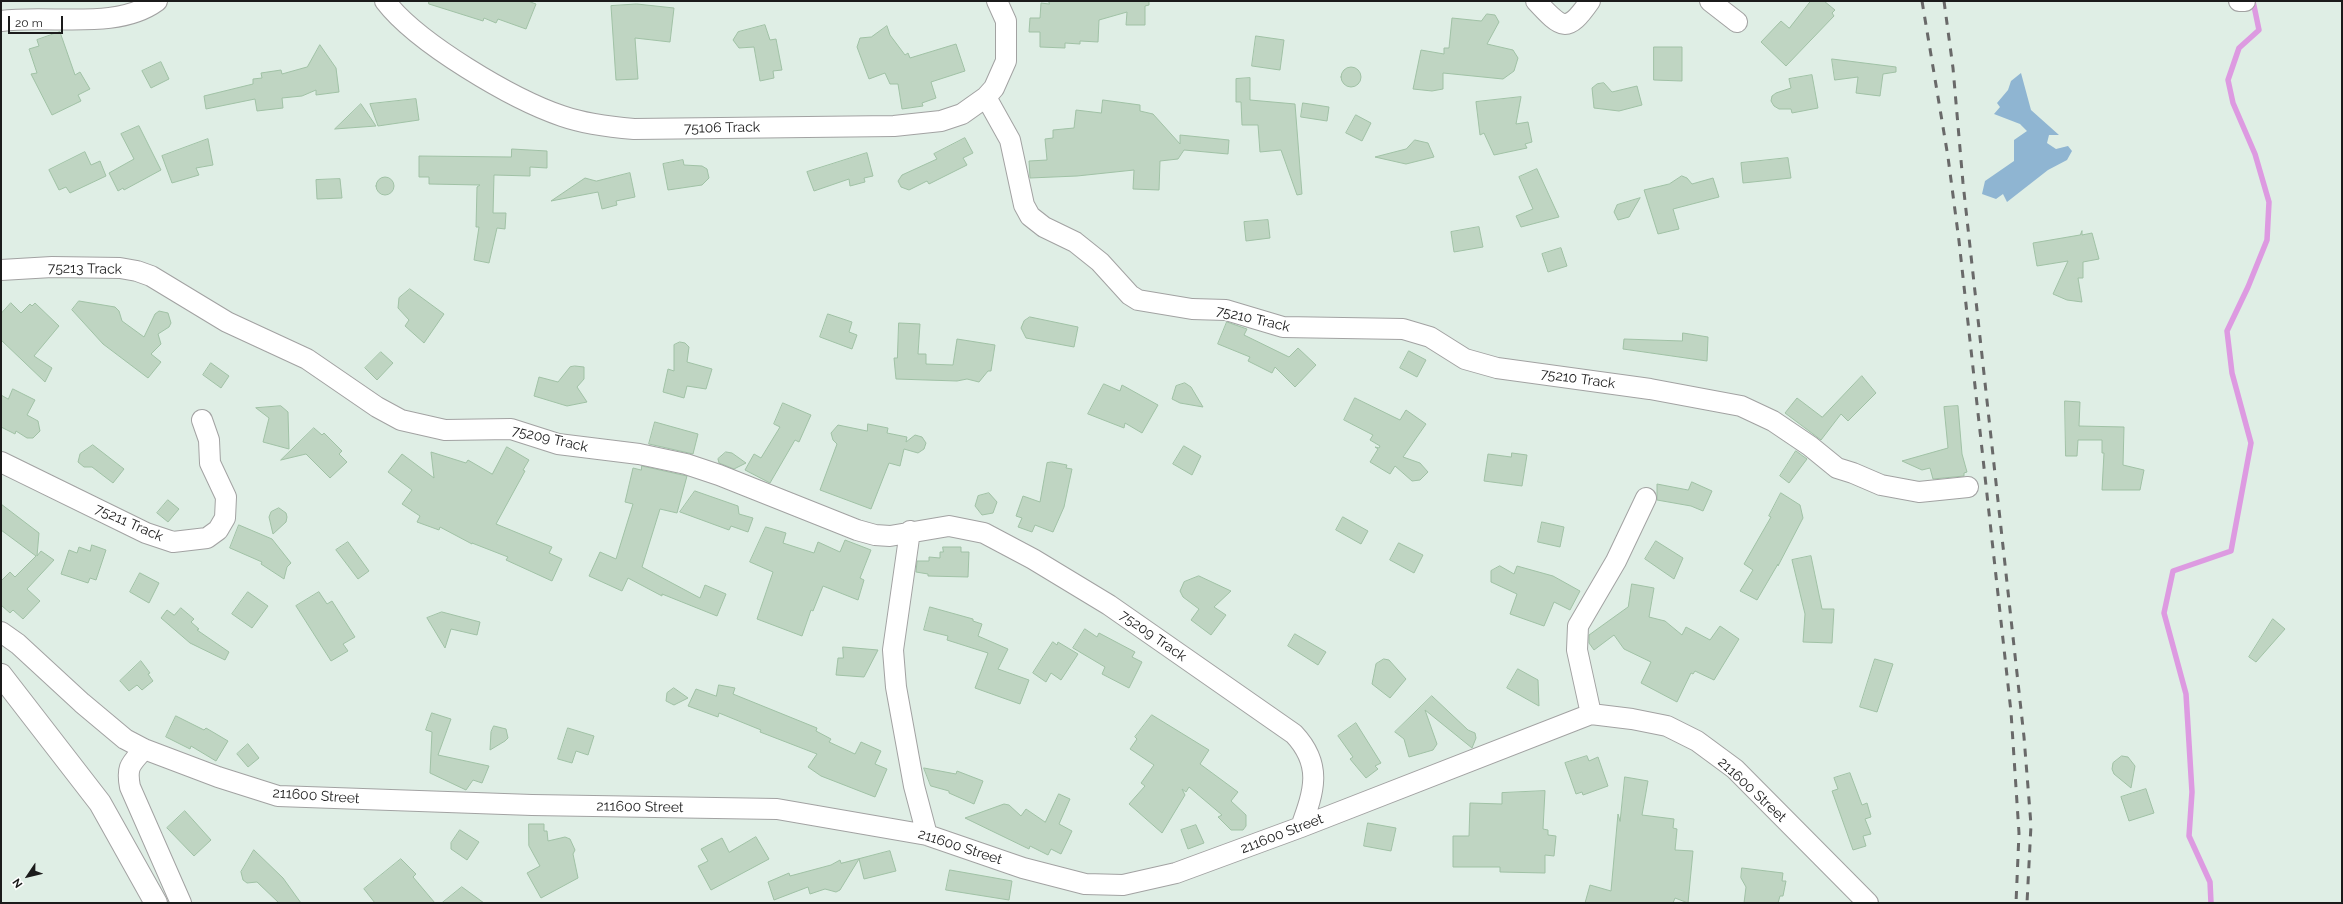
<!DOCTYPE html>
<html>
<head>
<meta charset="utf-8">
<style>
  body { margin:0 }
  #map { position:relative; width:2343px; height:904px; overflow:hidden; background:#dfeee5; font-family:Raleway,sans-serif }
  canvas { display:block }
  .frame { position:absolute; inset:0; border:2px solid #1b1b1b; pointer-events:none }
  .north { position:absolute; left:8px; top:856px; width:40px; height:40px; -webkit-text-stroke:3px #fff; paint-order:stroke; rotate:235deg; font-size:11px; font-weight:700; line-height:16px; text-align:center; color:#1b1b1b }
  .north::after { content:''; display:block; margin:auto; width:14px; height:18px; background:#1b1b1b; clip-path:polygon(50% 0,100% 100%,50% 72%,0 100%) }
  .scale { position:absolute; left:8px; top:16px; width:55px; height:18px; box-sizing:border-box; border:2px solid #1b1b1b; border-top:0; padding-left:5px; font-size:12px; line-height:14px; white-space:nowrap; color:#1b1b1b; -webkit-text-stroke:3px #fff; paint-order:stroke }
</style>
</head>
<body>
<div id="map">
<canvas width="2343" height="904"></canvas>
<div class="frame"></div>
<div class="north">N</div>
<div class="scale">20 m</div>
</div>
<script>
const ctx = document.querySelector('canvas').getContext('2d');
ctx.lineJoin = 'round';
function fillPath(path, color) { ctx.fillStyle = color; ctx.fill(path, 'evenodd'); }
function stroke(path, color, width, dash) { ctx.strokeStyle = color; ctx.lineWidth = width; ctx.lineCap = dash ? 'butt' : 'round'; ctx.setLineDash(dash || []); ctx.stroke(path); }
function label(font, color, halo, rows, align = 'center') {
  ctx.font = font + ' Raleway,sans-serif'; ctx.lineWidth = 3; ctx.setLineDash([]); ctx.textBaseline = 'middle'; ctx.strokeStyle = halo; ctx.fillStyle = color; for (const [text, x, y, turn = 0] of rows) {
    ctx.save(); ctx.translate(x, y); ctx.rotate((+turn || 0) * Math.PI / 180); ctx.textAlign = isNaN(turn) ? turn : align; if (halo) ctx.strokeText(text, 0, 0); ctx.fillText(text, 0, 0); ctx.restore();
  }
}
const forest = new Path2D(`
  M2021,73L2031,110L2059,135H2049L2047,143L2056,149L2068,146L2072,151L2067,160L2048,170L2007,202L2003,194L1996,199L1982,194L1985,181L2014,161V140L2027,131L2020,124L1994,114L2000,107L1997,103L2008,90L2011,81Z`);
const stream = new Path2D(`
  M2211,903L2210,882L2189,836L2192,792L2186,694L2164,613L2173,571L2231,551L2251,443L2232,373L2227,331L2248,287L2267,240L2269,202L2255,154L2233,103L2228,80L2239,48L2259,30L2253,1`);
const building = new Path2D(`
  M429,1H528L536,4L526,29L498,19L496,23L484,18L483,21L429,4Z
  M1049,1H1149V5L1145,6V25H1126L1127,12L1099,20L1098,42L1080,41V44L1065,43V48L1040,47V32H1029L1030,18H1040L1041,3L1049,4Z
  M1811,1H1824L1835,10L1832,13L1834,16L1786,66L1761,42L1781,21L1789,28Z
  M637,4L674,8L670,42L635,38L638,79L616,80L611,6Z
  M1487,14L1495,15L1499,22L1487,44L1513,50L1518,58L1514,71L1503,79L1443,73V89L1432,91L1413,89L1421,50L1444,54V48H1449L1452,18L1481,21Z
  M765,25L770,40L776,39L782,70L773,71L774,78L760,81L754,47L739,48L733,40L738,32Z
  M887,26L890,35L905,55L908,53L910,58L956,44L965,71L931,82L936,98L922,103L923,106L902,109L898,84H890L885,73L869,79L857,47L860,38L871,37Z
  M60,32L75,75L80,72L90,89L78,95L81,101L52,115L31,74L37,73L29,49L39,46L37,40Z
  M1256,36L1284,40L1280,70L1252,66Z
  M320,45L336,68L339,92L316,95V90L302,96L282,98L283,108L257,111L255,99L206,109L204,96L253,84V79L262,78L261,73L281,70L282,74L307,67Z
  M1654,47H1682V81L1654,80Z
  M1832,59L1896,67V72L1883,74L1880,96L1856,93L1858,77L1835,80Z
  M161,62L169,79L151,88L142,71Z
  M1341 77a10 10 0 1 1 20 0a10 10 0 1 1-20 0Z
  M1812,75L1818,108L1792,113L1791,109H1779L1774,106L1771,101L1772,96L1776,93L1791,88L1789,79Z
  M1250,78V100L1295,104L1302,194L1297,195L1281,150L1260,152L1258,125H1242L1241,102H1236V79Z
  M1604,83L1612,92L1637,86L1642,105L1619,111L1594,108L1592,88L1597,84Z
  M1521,97L1516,124L1528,122L1532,142L1525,144L1527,148L1494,155L1484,133L1480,135L1476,102Z
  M416,99L419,120L378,126L370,104Z
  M1103,100L1140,105V111L1153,114L1180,144V135L1229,140L1228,154L1184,150L1178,159L1160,161L1159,190L1133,189L1134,170L1077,176L1030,178L1029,161L1047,160L1045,139L1053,138V130L1074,128L1076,110L1101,113Z
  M1303,103L1329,107L1327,121L1301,117Z
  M361,104L376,126L335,129Z
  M1356,115L1371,123L1362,141L1346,133Z
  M139,126L161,170L124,190L123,188L118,191L109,173L134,159L121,134Z
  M965,138L973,153L963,158L967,165L929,184L927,181L909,190L901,187L898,181L902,175L937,159L934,154Z
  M208,139L213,165L196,168L199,175L172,183L162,156Z
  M1415,140L1428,143L1434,157L1406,164L1375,157L1406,149Z
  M512,149L547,151V168L530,167V176L494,175L493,213H506L505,229L497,228L489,263L474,260L479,227H476L477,187L480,185L429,184V177H419V156L511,157Z
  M85,152L91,165L100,161L106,176L70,193L66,187L59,190L49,170Z
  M867,153L873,176L864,178L865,182L850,186L849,179L814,191L807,172Z
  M1788,158L1791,178L1743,183L1741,163Z
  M683,160L684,165L702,166L707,169L709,178L702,185L668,190L663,164Z
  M1537,169L1559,217L1521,227L1516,216L1533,209L1519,177Z
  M630,173L635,197L616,201L617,205L602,209L598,192L551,201L585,178L596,181Z
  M1682,176L1687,178L1692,184L1713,178L1719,197L1673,209L1679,229L1658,234L1644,190L1669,184Z
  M376 186a9 9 0 1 1 18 0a9 9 0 1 1-18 0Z
  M340,179L342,198L317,199L316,180Z
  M1640,198L1629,217L1618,220L1614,212L1617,205Z
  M1268,220L1270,238L1246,241L1244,222Z
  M1479,227L1483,247L1454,252L1451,232Z
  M2082,231V235L2092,233L2099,259L2083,262V278H2078L2082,302L2067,300L2053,294L2068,261L2037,266L2033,243L2080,235Z
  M1561,248L1567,266L1548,272L1542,254Z
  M410,289L444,314L424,343L405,326L409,320L398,308L399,298Z
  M79,301L115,307L119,311L122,321L144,337L155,314L159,311L168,313L171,323L169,327L158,334L161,344L151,354L161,362L148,378L103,344L72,310Z
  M11,303L21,313L30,304L32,306L35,303L59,326L34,356L52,368L45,382L1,340V314Z
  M828,314L852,322L849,332L857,335L852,349L820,337Z
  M1030,317L1078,327L1074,347L1026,338L1021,328L1024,321Z
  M1227,322L1247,329L1244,335L1289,357L1298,348L1316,365L1295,387L1275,367L1272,373L1248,361L1250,357L1218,344Z
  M899,323L920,324L918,354H926V364L953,365L957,339L995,345L991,371H988L979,382L967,379L957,381L896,379L894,358H897Z
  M1683,333L1708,337L1707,361L1623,349L1624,339L1682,341Z
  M680,342L685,343L689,347L687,362L712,369L706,389L687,386L684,398L663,392L668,369L674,371V345Z
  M1409,351L1426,360L1417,377L1400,368Z
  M381,352L393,363L377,380L365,368Z
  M211,363L229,376L221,388L203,375Z
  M575,366L584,367V379L577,387L587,402L567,406L534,396L539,377L558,382L570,367Z
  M1862,376L1876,393L1848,421L1841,414L1821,440L1785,413L1797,398L1822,417Z
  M1185,383L1191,387L1203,407L1180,403L1172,399L1176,386Z
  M1104,384L1120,391L1122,385L1158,405L1142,433L1125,423L1124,428L1088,414Z
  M13,389L35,400L27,415L38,421L40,431L33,438H27L16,431L15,434L1,427V395L8,399Z
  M1355,398L1400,420L1406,410L1426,424L1403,457L1420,463L1428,472L1420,480L1412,481L1395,466L1390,474L1370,462L1378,449L1375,447L1379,448L1380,446L1370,440L1373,435L1344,420Z
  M2065,401L2080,402L2079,426L2124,427L2123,465L2144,470L2140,490H2102L2104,453H2102V440H2078L2077,456H2066Z
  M783,403L811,415L799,442L795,440L770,483L745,470L754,454L761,458L780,427L774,424Z
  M281,406L288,412L289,449L263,442L269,418L256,408Z
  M1958,406L1962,454L1967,472L1964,473V476L1933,479L1930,468L1922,470L1902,461L1948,448L1944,407Z
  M655,422L698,434L693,454L649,444Z
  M868,424L888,428L887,433L907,437L906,442L915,435L922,437L926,443L924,449L918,453L904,449L900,466L889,463L871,509L820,490L837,444L833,440L831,433L838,425L867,431Z
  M314,428L322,435L324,433L342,451L339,454L347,462L330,478L306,454L281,460Z
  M93,445L124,469L113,483L92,467H84L78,462L80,454Z
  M1184,446L1201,456L1192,475L1173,464Z
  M507,447L529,460L523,470L525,471L496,524L552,547L549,553L562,559L552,581L506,560L508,557L472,543V544L440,527L439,530L417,522L420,516L402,504L412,490L388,472L402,454L434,478L431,452L466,463L468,460L492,474Z
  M1796,451L1807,459L1789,483L1780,476Z
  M726,452L732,453L746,463L734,469L719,463L718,459Z
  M1512,453L1527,455L1522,486L1484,481L1488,454L1511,457Z
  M1052,462L1067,465L1066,468L1072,469L1064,507L1053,532L1035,525L1032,532L1018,527L1022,518L1016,516L1023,496L1040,502L1047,463Z
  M642,466L687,476L677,513L660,509L642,567L700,598L705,585L726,594L717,616L662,594V596L628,578L622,591L589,576L600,552L616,559L633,504L625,502L633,468L641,470Z
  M1692,482L1712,491L1703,511L1691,506L1657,500V484L1688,490Z
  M695,491L738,506L739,514L753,518L748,532L731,526L729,530L680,512Z
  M989,493L997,502L993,513L982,515L975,506L978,496Z
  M1781,493L1800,505L1803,518L1778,566V564L1757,600L1740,591L1753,570L1744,564L1771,517L1769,516Z
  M168,500L179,509L168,522L157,513Z
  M1,504L39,533L37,556L41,551L54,560L27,589L40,601L23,619L13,610L10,613L1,605V581L10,572L15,577L36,556L1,530Z
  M279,508L286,513L287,517L286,522L273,534L269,517L271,512Z
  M1343,517L1368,531L1361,544L1336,530Z
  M1542,522L1564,527L1560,547L1538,542Z
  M239,525L272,539L291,563L287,567L284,579L261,564L262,562L230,548Z
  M766,527L786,533L783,543L814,553L818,542L840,552L845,540L871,550L860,578L864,580L858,600L823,586L813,611L811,610L802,636L757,619L773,572L750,562Z
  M1656,541L1683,558L1674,579L1645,559Z
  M348,542L369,571L358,579L336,550Z
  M1399,543L1423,555L1414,573L1390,560Z
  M92,545L106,550L96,580L90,578L88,583L61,574L69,550L77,553L79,547L90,551Z
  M943,547H961V552H969L968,577L928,576V574L916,572L917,561H929V557L940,558V552H943Z
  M1811,556L1822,609H1834L1832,643L1803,642L1805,614L1792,560Z
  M1500,566L1514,574L1517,566L1553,576L1580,591L1570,610L1554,602L1544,626L1510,614L1517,594L1491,582V571Z
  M140,573L159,583L149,603L130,592Z
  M1199,576L1231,591L1214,607L1226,615L1211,635L1191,620L1199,609L1183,597L1180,591L1184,582Z
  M1632,584L1654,588L1649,617L1665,621L1682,635L1686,627L1710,640L1720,626L1739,639L1714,680L1695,671L1693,674L1691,673L1677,702L1641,683L1651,662L1624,649L1614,635L1594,650L1589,643V635L1628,607Z
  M248,592L268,606L252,628L232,614Z
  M319,592L327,604L332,601L355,637L343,644L348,651L331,661L296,606Z
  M930,607L973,619V621L982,624L978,636L1008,649L998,669L1029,680L1020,704L975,688L988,653L947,640L948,636L924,630Z
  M181,608L194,619L191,622L199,629L197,630L229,652L225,660L190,643L161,618L167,610L174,615Z
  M442,612L480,622L477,635L451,629L445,648L427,618Z
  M2273,619L2285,629L2256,662L2249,657Z
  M1085,629L1097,637L1099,633L1135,652L1132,657L1142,662L1129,688L1102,674L1105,667L1073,648Z
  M1295,634L1326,652L1318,665L1288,646Z
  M1053,642L1057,645L1058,642L1078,654L1061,680L1051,673L1046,682L1033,673Z
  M843,647L878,650L864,677L836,675L838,658H843Z
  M1384,659L1389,660L1406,679L1390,698L1372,684L1376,664Z
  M1875,659L1893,664L1877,712L1860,707Z
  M141,661L150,673L148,674L153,681L142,690L137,685L129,691L120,681Z
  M1518,669L1538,680L1539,706L1507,688Z
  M719,685L735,688L733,694L817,728L816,731L831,739L829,742L855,754L861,742L881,751L875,764L887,769L875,797L821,776L808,767L817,754L760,732L761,730L719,713L718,717L688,706L696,689L716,696Z
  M674,688L688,698L674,705L666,701L667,693Z
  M1432,696L1468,730L1475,733L1476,738L1472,748L1425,710L1437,744L1433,750L1409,757L1404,739L1395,732Z
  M432,713L451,719L438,755L489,766L482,783L473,780L466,790L430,773L432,732L426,730Z
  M1152,715L1209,750L1200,764L1238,792L1231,801L1246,815V826L1243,830H1231L1218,817L1222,815L1189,787L1186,792L1182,789L1185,795L1162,833L1129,804L1145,786L1141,783L1154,765L1130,749L1137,739L1135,737Z
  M176,716L204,730L206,728L228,741L216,761L191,746L190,749L166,737Z
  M1356,723L1381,763L1375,766L1378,769L1366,778L1350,759L1353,757L1338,736Z
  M494,726L506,729L508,738L505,741L490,750L491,732Z
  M568,728L594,736L588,755L576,751L572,763L558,759Z
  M248,744L259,758L248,767L237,754Z
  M1587,756L1589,761L1598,757L1608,786L1583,795L1582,792L1576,794L1565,763Z
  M2122,756L2128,757L2135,766L2131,788L2114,774L2112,769L2113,763Z
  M924,768L956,774L957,771L983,781L974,804L949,793V791L931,786Z
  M1850,773L1862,805L1867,803L1871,817L1865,819L1871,834L1863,836L1866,846L1853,850L1832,791L1838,789L1834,778Z
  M1625,777L1648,781L1642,815L1674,819L1673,828L1677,829L1675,850L1693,851L1688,903L1675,898L1673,903H1585L1590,885L1611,891L1618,814L1620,821Z
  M2146,789L2154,813L2129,821L2121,797Z
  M1545,791L1543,829L1548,830V835L1556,836L1554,856L1545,855V873L1500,872V867H1453V836H1469L1470,803L1502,804V793Z
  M1059,794L1070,799L1059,824L1072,831L1061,854L1051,849L1048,855L1030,846L1029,849L965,818L1004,804L1009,805L1021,816L1026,809L1045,822Z
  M185,811L211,840L194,856L167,828Z
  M1368,823L1396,828L1391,851L1364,846Z
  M529,824H544V831H547L548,841L565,837L570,839L575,850L573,854L578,878L541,898L527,873L540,866L529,846Z
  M1196,825L1204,843L1188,849L1181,830Z
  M460,830L479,842L467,860L451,849V843Z
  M756,837L769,859L711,890L698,866L708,861L701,849L722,838L729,852Z
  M254,850L283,878L301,903H279L257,882L247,883L243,880L241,872Z
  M890,851L896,871L864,879L859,859L840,890L836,892L825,889L810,894L808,887L774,900L768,882L789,873L790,876L831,865L840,860L841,863Z
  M401,859L416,874L413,877L435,903H375L364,889Z
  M1742,868L1783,873L1782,881H1786L1783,896H1780L1778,903H1744L1746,887L1741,878Z
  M950,870L1012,881L1009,900L946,890Z
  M462,887L484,903H442Z`);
const minor = new Path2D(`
  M385,1C417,43 512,99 562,116C585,124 610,127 634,129L894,126L941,121L962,114L986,97L994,88L1006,61V21L997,1
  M1536,1C1562,29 1567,34 1590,1
  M1710,1L1737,22
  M2239,1H2245
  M1,21C50,14 116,31 157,1
  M986,97L1010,140L1024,205L1030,216L1044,227L1075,242L1100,262L1130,295L1138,300L1192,309L1226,310L1283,327L1403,329L1430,337L1465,359L1497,368L1650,389L1741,406L1773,421L1810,446L1837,468L1853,473L1881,485L1919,492L1968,487
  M1,270L52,267L120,268L137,271L151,276L227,322L307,359L377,407L401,420L445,430L511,429L558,444L639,454L686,464L719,475L857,530L875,535L890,536L949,526L984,533L1033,559L1109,605L1294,734C1323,765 1314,791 1301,827
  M1,462L146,533L173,542L207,538L218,530L225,518L226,497L210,463L209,440L202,420
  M910,531L893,650L896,687L914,786L927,835
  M1,632L18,644L82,703L125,739L144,749L218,777L278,796L532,805L777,809L927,835L1023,868L1085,884L1123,885L1176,873L1301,827L1591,714L1632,719L1667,726L1697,741L1735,769L1868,903
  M1591,714L1577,650L1578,626L1616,561L1646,498
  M144,749C131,764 126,766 130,787L181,903`);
const tertiary = new Path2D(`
  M1,675L100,803L156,903`);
const rail = new Path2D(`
  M1922,1L1948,157L1959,241L2011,712L2019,833L2016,903
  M1944,1L1953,68L1963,183L2024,737L2031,825L2027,903`);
const streetNames = [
  ["75106 Track",722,128,-1],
  ["75213 Track",85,269,1],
  ["75210 Track",1253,319,13],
  ["75210 Track",1578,379,8],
  ["75209 Track",550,439,13],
  ["75211 Track",129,523,24],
  ["75209 Track",1153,636,35],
  ["211600 Street",1752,790,43],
  ["211600 Street",316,796,4],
  ["211600 Street",640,807,1],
  ["211600 Street",1282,834,-21],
  ["211600 Street",960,847,18]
];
fillPath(forest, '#8fb5d2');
stroke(stream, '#dd9ae1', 5.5);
fillPath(building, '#bfd5c2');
stroke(building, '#a0c1a5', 1);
stroke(minor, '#a2a2a2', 22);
stroke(tertiary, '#a2a2a2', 24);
stroke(minor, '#fff', 20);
stroke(tertiary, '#fff', 22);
stroke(rail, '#696969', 3, [8, 8]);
label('14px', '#1b1b1b', '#fff', streetNames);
</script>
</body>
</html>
